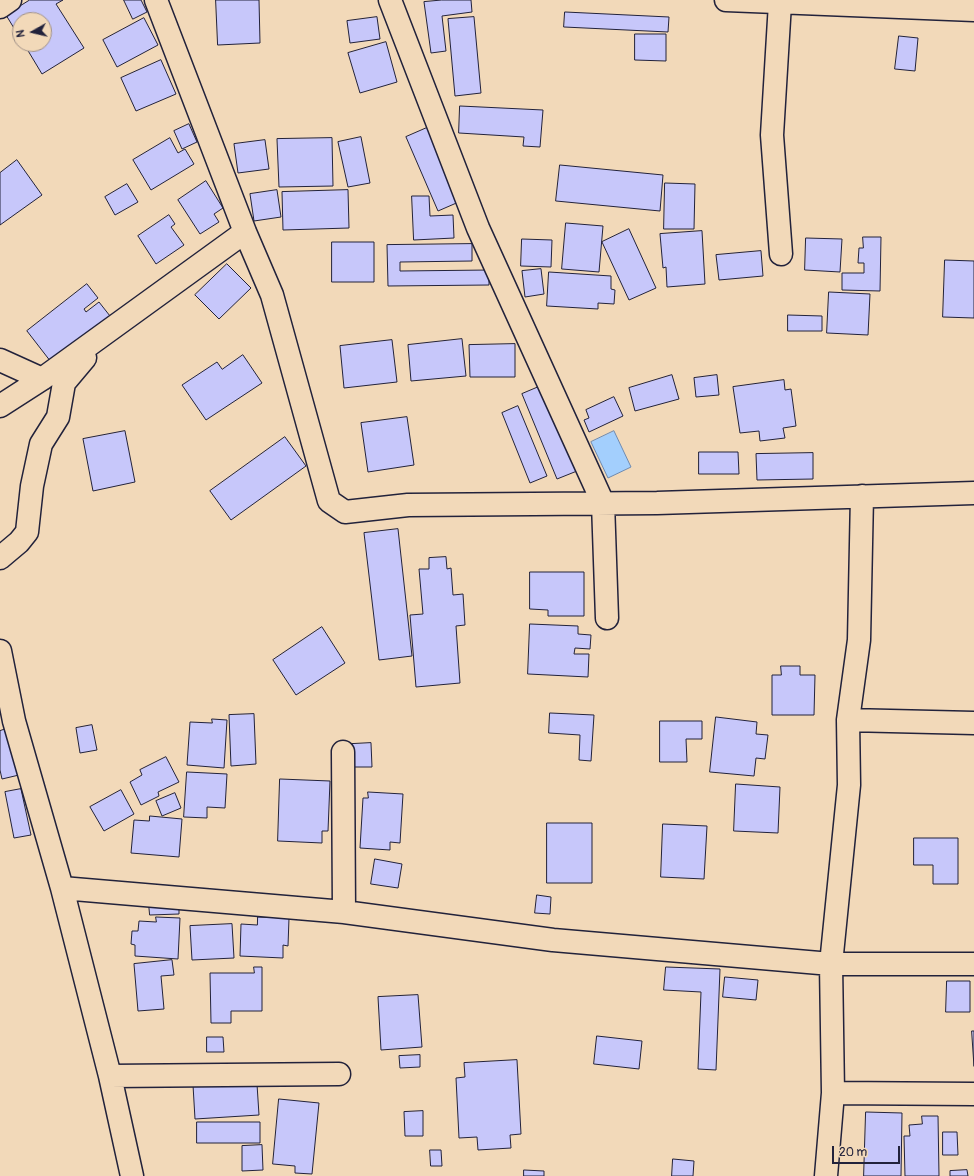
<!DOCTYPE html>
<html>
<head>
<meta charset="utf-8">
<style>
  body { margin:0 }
  #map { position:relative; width:974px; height:1176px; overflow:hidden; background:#f2d9b9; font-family:Pangolin,sans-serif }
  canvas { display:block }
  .north { position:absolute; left:12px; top:12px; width:40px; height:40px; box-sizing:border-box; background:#f2d9b9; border:1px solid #9f9087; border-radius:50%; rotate:262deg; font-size:11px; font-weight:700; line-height:16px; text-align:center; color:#22223b }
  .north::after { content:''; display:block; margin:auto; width:14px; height:18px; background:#22223b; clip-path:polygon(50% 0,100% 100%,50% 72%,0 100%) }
  .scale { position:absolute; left:832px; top:1146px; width:68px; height:18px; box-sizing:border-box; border:2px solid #22223b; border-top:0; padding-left:5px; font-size:12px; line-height:14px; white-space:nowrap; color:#22223b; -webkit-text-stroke:3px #f2d9b9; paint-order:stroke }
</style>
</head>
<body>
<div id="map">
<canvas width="974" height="1176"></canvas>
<div class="north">N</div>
<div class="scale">20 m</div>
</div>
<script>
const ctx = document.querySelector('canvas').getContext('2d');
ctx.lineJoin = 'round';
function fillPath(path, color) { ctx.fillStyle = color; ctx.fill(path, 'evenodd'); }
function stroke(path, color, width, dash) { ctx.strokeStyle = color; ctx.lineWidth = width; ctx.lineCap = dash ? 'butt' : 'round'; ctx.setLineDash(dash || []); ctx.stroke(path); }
const water = new Path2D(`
  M614,431L631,467L608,478L591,442Z`);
const building = new Path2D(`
  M30,0H63L56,4L84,48L42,74L24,44H44V20H20V38L6,15Z
  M124,0H141L147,12L133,19Z
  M216,0H259L260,43L218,45Z
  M442,0H471L472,12L442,16L446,51L431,53L424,2Z
  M565,12L669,17L668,32L564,27Z
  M377,17L380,39L350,43L347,21Z
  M474,17L481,93L455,96L448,19Z
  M144,18L158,45L117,67L103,40Z
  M635,34H666V61L635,60Z
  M899,36L918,38L915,71L895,69Z
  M386,42L397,82L360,93L348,53Z
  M161,60L176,94L136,111L121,78Z
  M460,106L543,110L540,147L523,146L524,137L459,133Z
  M189,124L197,142L182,149L174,131Z
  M429,127L461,201L438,211L406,137Z
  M361,137L370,183L348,187L338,142Z
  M170,138L178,153L185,149L194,164L151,190L133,160Z
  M332,138L333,186L279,187L277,139Z
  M265,140L269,169L238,173L234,144Z
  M17,160L42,195L0,225V173Z
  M560,165L663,175L660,211L556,201Z
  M206,181L223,208L214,214L219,222L200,234L178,200Z
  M665,183L695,184L694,229H664Z
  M127,184L138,202L115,215L105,197Z
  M277,190L281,217L254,221L250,194Z
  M348,190L349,228L283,230L282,192Z
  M412,196H429L430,216L453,215L454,238L414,240Z
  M169,215L175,224L171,227L184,245L156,264L138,236Z
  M566,223L603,226L599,272L562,269Z
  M629,229L656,288L629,300L602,242Z
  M702,231L705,284L667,287L666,267L663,268L660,234Z
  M863,237H881L880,291L842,290V273H864V263H858L859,248H863Z
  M806,238L842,239L840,272L805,270Z
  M522,239L552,240L551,267L521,266Z
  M332,242H374V282H332Z
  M472,244V261L400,262V271L489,270V285L388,286L387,245Z
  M761,251L763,276L719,280L716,255Z
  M945,260L974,261V318L943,317Z
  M227,264L251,288L219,319L195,295Z
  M541,269L544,294L525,297L522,271Z
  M549,272L611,276V289L615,290L614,304L598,303V309L547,306Z
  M87,284L98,298L84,309L86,312L99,302L110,316L51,362L27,331Z
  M829,292L870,294L868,335L827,333Z
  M788,315L822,316V331H788Z
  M462,339L466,376L411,381L408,345Z
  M392,340L397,382L344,388L340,346Z
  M515,344V377H470L469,345Z
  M243,355L262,383L206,420L182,385L217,362L222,369Z
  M672,375L679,399L635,411L629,388Z
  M717,375L719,395L696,397L694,378Z
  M784,380L785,390L791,389L796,426L783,428L785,438L760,441L759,431L740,433L733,387Z
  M541,386L577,471L557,479L522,394Z
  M614,397L623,416L589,432L584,420L589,418L586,410Z
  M518,406L547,476L530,483L502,413Z
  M407,417L414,465L368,472L361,423Z
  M125,431L135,482L93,491L83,439Z
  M285,437L306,466L231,520L210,491Z
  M699,452H738L739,474H699Z
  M813,453V479L757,480L756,454Z
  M398,529L412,656L379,660L364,533Z
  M446,557L447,569L451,568L453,595L463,594L465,625L456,626L460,683L416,687L410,615L423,614L419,569H429V558Z
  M530,572H584V616H548V610L530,609Z
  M530,624L578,626V634L591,635L590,649L575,648L574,654H589L588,677L528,674Z
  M322,627L345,663L296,695L273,660Z
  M781,666H800V675H815L814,715H772V675H781Z
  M550,713L594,715L591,761L579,760L580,735L549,733Z
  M254,714L256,764L231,766L229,715Z
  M716,717L757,722L756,734L768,735L765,759L756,758L754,776L710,772Z
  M212,719L227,720L224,768L187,765L190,722L212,723Z
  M660,721H702V739H686L687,762H660Z
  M92,725L97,750L80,753L76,728Z
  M6,729L19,775L2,779L0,770V731Z
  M371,743L372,767H352V744Z
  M166,757L179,782L158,792L159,796L141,805L130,782L142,775L140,770Z
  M187,772L227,774L225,808L207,807V818L184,817Z
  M280,779L330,781L328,831H322V843L278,841Z
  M736,784L780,787L778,833L734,831Z
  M21,789L31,835L14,838L5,792Z
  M121,790L134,814L104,831L90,807Z
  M368,792L403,794L400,843L390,842V850L360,848L363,798H368Z
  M175,793L181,808L162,816L156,801Z
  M150,816L182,819L179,857L131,853L134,820L149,821Z
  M547,823H592V883H547Z
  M663,824L707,826L704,879L661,877Z
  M914,838H958V884H933V865H914Z
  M375,859L402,864L398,888L371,884Z
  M537,895L551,897L550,914L535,913Z
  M149,904H179V914L150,915Z
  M156,917L180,918L178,959L135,956V945L131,944L132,931H138L139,921L156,922Z
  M258,917L289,918L288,946L283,945V958L240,956L241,924L257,925Z
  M232,924L234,958L192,960L190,926Z
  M172,960L174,975L161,976L164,1009L138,1011L134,964Z
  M254,967H262V1011H231V1023H211L210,973H254Z
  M666,967L720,969L716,1070L698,1069L701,992L664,990Z
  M725,977L758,980L756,1000L723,997Z
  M947,981H970V1012H946Z
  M418,995L422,1047L381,1050L378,997Z
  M972,1031H974V1066Z
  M597,1036L642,1041L639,1069L594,1064Z
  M207,1037H223L224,1052H207Z
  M420,1055V1067L400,1068L399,1056Z
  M517,1060L521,1134L510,1135L511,1148L478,1150L477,1137L459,1138L456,1078L465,1077L464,1063Z
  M257,1084L259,1115L195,1119L193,1085Z
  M279,1099L319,1103L312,1174L295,1173V1166L273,1164Z
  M423,1111V1136H405L404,1112Z
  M866,1112L902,1113L901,1176H864Z
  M922,1116H938L939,1176H905L904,1136H910L909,1125L922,1124Z
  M197,1122H260V1143H197Z
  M943,1132H957L958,1155H943Z
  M262,1145L263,1170L242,1171V1146Z
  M430,1150H441L442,1166H431Z
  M673,1159L694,1161L693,1176H672Z
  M524,1170L544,1171V1176H524Z
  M967,1170L968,1176H950V1171Z`);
const minor = new Path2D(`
  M156,0L245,232L272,295L329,501L345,512L408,505L657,503L974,493
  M390,0L478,228L603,503L607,618
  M726,0L974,10
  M780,3L772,135L781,254
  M0,7L10,0
  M0,360L42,379
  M0,406L42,379L245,232
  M0,558L19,542L27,532L32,486L41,444L58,417L64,383L85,358
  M0,651L14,721L62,888L110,1076L132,1176
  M848,720L974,723
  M343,752L344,912
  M62,888L344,912L553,940L831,964H974
  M110,1076L339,1074
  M833,1093L974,1094
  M826,1176L833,1093L831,964L849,785L848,720L859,640L862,496`);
fillPath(water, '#a3cffd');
stroke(water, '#6f8aaf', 1);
fillPath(building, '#c7c7fa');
stroke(building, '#22223b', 1);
stroke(minor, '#22223b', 25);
stroke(minor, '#f2d9b9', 22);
</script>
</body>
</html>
